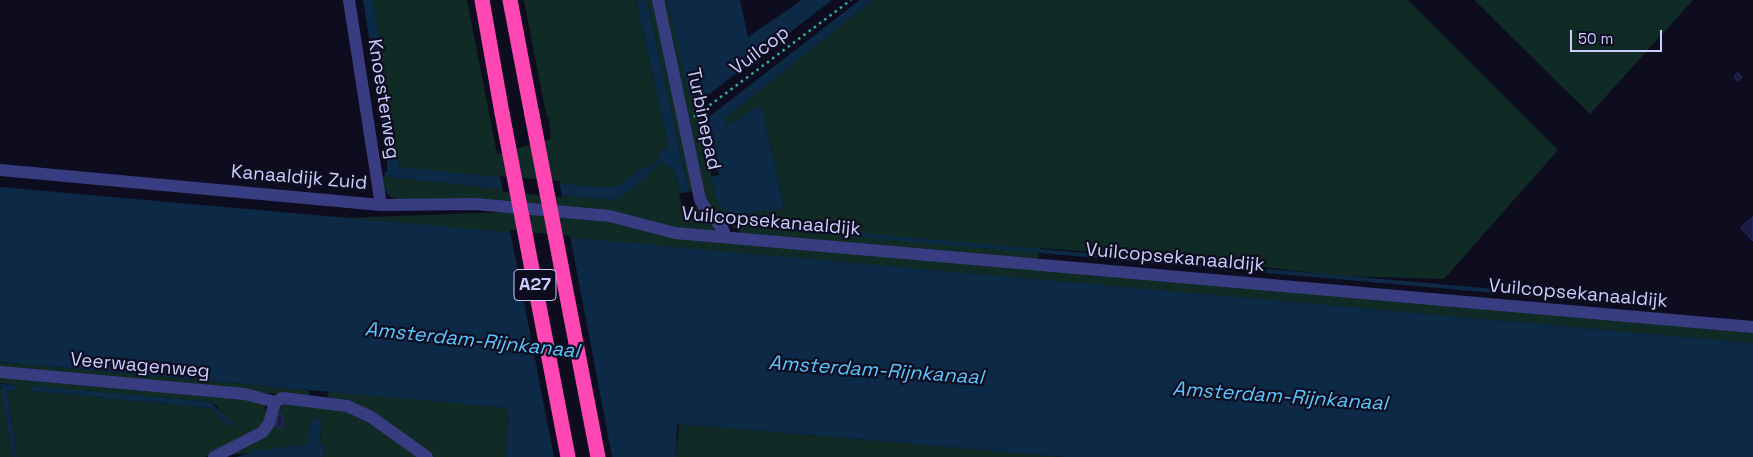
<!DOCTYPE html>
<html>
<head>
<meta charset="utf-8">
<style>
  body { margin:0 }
  #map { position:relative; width:1753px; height:457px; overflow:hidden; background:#0e0d20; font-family:"Space Grotesk",sans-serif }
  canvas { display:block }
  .scale { position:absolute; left:1570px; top:30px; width:92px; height:22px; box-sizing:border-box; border:2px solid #ccf; border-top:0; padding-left:6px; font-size:15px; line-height:18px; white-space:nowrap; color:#ccf; -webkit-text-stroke:4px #0e0d20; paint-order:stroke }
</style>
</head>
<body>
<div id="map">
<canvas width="1753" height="457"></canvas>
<div class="scale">50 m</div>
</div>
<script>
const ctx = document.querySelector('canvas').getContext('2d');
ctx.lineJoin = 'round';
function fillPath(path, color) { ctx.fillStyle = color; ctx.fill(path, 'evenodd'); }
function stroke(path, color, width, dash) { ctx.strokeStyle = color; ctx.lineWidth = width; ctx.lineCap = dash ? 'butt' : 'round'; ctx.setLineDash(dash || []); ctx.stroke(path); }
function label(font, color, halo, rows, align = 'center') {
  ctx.font = font + ' "Space Grotesk",sans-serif'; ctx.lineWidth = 4.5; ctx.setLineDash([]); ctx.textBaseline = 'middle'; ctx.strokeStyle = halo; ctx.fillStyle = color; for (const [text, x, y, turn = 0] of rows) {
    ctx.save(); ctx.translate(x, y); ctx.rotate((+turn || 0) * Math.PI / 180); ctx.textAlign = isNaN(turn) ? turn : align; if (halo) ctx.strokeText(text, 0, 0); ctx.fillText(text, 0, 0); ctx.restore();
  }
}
const green = new Path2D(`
  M373,0H467L497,154L551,139L549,118L546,114L524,0H636L668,145L659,155V159L644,170L642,167L618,186L606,188L402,169L397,163Z
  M647,0H667L691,97L692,100L703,99L705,117L699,122L718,204L746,214L770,209L780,210L784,206L763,113L762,108H754L728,126L724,119L873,0H1408L1558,150L1444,279L1339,276L1247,265L1040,248L1038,260L740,233L722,219L720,232L398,199C385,196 384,189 382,176L388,175L396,178L612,200L616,199L661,162L672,168L681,193L679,194L684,213L696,210L692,191L689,192Z
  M1474,0H1693L1590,114Z
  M506,212L1753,333V343L342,218Z
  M0,362L309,390V397L0,368Z
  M0,377L249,400L264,405L266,410L263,426L240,440L205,457H17L7,390L15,385L0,383ZM31,387L210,402L218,407L229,428L211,408L31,391Z
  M0,389H3L13,457H0Z
  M329,391L508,408L506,457H434L387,421L327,397Z
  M283,404L341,410L364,420L420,457H323L325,448L320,443L321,420L313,419L307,444L225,456L263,437L278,407Z
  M679,424L1065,457H676Z`);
const water = new Path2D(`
  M363,0H373L399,167L606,188L618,186L642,167L644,170L659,159V155L668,145L636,0H647L689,192L681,193L672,168L661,162L647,174L649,176L621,197L612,200L396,178L388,175L386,177L384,173L387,171V151Z
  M667,0H740L748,37L802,0H832L703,99L692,100L687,87Z
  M860,0H873L724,119L728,126L754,108H762L784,206L780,210C762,208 745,217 726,213L718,204L711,177L719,175L718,170L709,171L697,126Z
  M0,187L1753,343V457H1065L679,424L677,426L676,457H506L508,408L0,362Z
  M0,384L15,385V390L7,391L17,457H13Z
  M31,386L210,402L233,423L229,428L211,408L31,391Z
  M312,419L321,420L320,443L325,448L323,457H237L253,451L307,444Z`);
const pier = new Path2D(`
  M500,176L559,181L562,197L503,192Z
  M510,230L570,236L612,457H554Z`);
const stream = new Path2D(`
  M789,229L1495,291
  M1524,294L1630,298`);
const building = new Path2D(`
  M1738,73L1742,77L1738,81L1734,77Z
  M1753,217V241L1741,228Z
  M278,415L283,416L282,428L277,427Z`);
const path = new Path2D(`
  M694,117L851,0`);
const street = new Path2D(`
  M349,0L381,205
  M658,0L700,199C706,215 724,223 725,237
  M0,170L381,205L475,204L610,216L675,233L1753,327
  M0,372L245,394L275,402
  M214,457L263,432L269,423L275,402L282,398L347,406L371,417L427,457`);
const highway = new Path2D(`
  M482,0L502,113
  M510,0L532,115`);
const highwayBridge = new Path2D(`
  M502,113L568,457
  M532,115L598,457`);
const shields = [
  [535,285,42]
];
const shieldNames = [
  ["A27",535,285]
];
const streetNames = [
  ["Vuilcop",760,51,-37],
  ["Knoesterweg",383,99,81],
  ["Turbinepad",703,119,78],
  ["Kanaaldijk Zuid",299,178,5],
  ["Vuilcopsekanaaldijk",771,222,5],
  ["Vuilcopsekanaaldijk",1175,258,5],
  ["Vuilcopsekanaaldijk",1578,294,5],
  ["Veerwagenweg",140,366,5]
];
const waterNames = [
  ["Amsterdam-Rijnkanaal",472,341,6],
  ["Amsterdam-Rijnkanaal",876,371,4],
  ["Amsterdam-Rijnkanaal",1280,397,4]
];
fillPath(green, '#102a26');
fillPath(water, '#0c2945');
fillPath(pier, '#0e0d20');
stroke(stream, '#0c2945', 4);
fillPath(building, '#1c1941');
stroke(building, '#302a6d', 1);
stroke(path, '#2db29b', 2.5, [2.5, 4]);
stroke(street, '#373d80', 12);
stroke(highway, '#ff47b4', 15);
stroke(highwayBridge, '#ff47b4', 15);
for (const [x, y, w] of shields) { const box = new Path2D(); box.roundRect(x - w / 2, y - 15.5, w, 31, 4); ctx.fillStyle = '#0e0d20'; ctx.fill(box); stroke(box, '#ccf', 1); }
label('bold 18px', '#ccf', null, shieldNames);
label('19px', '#ccf', '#0e0d20', streetNames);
label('italic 20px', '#5ac6ff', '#0e0d20', waterNames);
</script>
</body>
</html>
